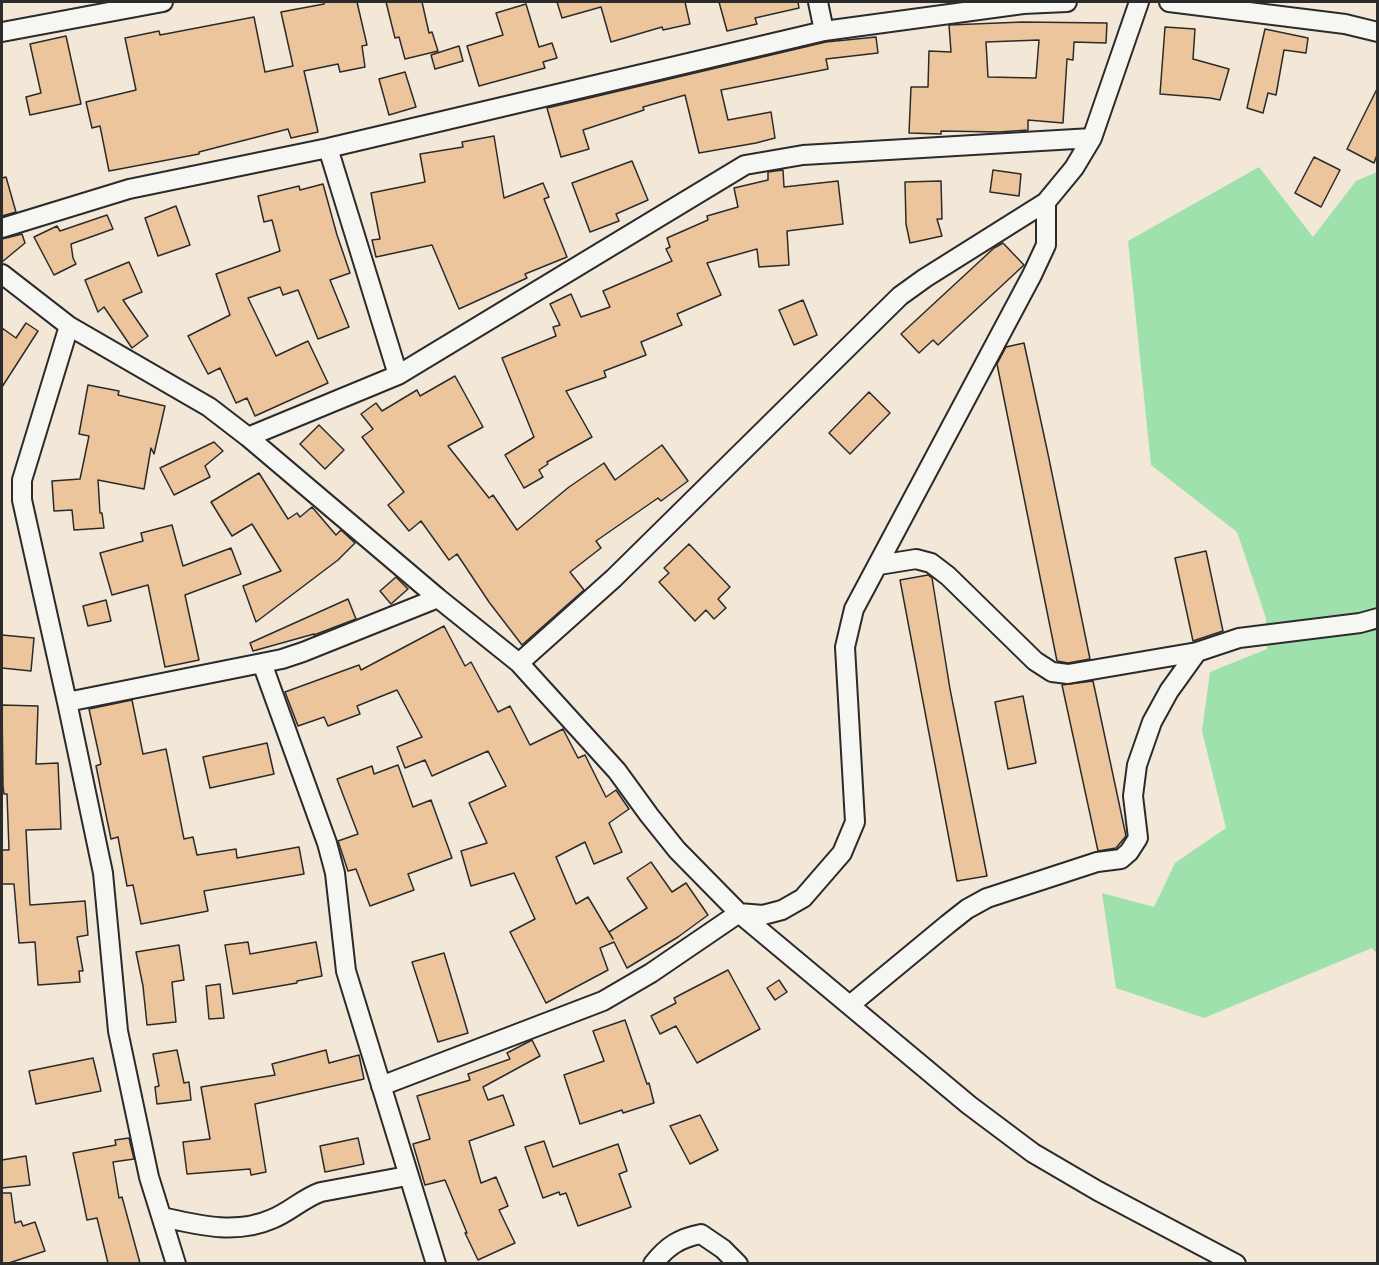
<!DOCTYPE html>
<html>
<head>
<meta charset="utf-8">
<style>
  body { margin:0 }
  #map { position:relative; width:1379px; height:1265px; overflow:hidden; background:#f3e7d8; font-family:"Comic Neue",sans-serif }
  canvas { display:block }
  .frame { position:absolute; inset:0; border:3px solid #2b2b2b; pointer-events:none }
</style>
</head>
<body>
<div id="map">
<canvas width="1379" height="1265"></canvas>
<div class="frame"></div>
</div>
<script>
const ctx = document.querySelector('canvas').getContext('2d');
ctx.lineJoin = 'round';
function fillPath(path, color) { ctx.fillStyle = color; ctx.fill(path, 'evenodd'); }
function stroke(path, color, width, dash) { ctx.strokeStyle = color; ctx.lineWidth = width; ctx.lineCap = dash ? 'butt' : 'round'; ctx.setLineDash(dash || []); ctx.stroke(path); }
const green = new Path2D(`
  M1259,167L1313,237L1356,181L1377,172V954L1372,948L1204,1018L1116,988L1102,893L1154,907L1175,863L1226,828L1202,731L1210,672L1267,649L1266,618L1237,532L1151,465L1128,241Z`);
const building = new Path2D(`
  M324,2H357L367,45L362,46L365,67L340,72L338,64L304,71L318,132L291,138L288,129L199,152V154L109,171L100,126L92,128L86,102L136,90L125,38L159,31L160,35L254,17L265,72L293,66L281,12L324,4Z
  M386,2H422L429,33L432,32L438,51L405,59L399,37L395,38Z
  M557,2H685L690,24L663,30L662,27L611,42L601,7L562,18Z
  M719,2H798L799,8L755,18L757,24L727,31Z
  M526,4L539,47L552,43L557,58L543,62L545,68L479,86L467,46L503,35L496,13Z
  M1023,22L1107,23L1106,43L1074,42L1073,60L1067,59L1063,123L1028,120V130L999,132L941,131V134L909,133L911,87H928L929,51L951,52L949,25ZM1039,40L1036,78L988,77L986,42Z
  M1165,27L1195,29L1193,59L1229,69L1220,100L1210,98L1160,94Z
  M1265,29L1308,38L1306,53L1284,50L1276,95L1268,93L1263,113L1247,108Z
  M66,36L81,104L30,115L26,97L41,93L30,44Z
  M876,37L878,53L826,59L828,69L721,90L728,120L771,112L775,138L756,143L699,153L685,95L643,107L644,110L583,130L589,149L561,157L547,108L826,42Z
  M459,46L463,61L435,69L431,55Z
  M405,72L416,107L389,115L379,79Z
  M1377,89V155L1374,163L1347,149Z
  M494,136L504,198L543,183L549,197L544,199L567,257L525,274L527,278L459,309L432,245L376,257L372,240L380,239L371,193L425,182L420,154L463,147L462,142Z
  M1314,157L1340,170L1321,207L1295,193Z
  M632,161L648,200L616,214L619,221L590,232L572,183Z
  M783,170L784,187L838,181L843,224L787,231L789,265L759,267L757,249L707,263L721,295L677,314L682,325L641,342L646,355L604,371L606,377L566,391L592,437L547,462L548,464L539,470L543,477L524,488L505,455L534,437L502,358L556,336L553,327L560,325L550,304L571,294L581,317L610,307L603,291L672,261L666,249L670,247L667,238L708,220L707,216L738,207L734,188L768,180V172Z
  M993,170L1021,174L1019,196L990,192Z
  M6,177L16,212L2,216V178Z
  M941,181L942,219H937L942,236L910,243L906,224L905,182Z
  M323,184L337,235L350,273L330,280L349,327L318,339L298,290L283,295L280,287L248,298L276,356L308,341L328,383L255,416L247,398L236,403L220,368L208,374L188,336L230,315L216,274L280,251L272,220L264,222L258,196L299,186L300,190Z
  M176,206L190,245L158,256L145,218Z
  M107,215L113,229L71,244L73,258L76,264L54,275L34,237L57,226L60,231Z
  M22,234L25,243L2,262V239Z
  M1003,243L1024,265L938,345L933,340L919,353L901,334L994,248Z
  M129,262L142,292L123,300L148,336L132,348L104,307L98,312L85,280Z
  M803,300L817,335L794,345L779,310Z
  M26,323L38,331L2,387V328L16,338Z
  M1024,343L1048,454L1090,659L1068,663L1057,661L997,364L1006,347Z
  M455,376L483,427L448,446L489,498L493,495L517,530L569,487L604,463L615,480L662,445L688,481L661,501L658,498L596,541L601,548L570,572L584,590L522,645L489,602L457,554L449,560L421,521L409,531L388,505L404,492L362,437L373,429L361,414L376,403L382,411L417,390L420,396Z
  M88,385L119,391L118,395L165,406L154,454L151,448L144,489L98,480L100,513H102L104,528L74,530L72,510L54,511L52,481L80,479L89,436L79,434Z
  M869,392L890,413L850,454L829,433Z
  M319,425L344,450L325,469L300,444Z
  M214,442L223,451L205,466L210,477L174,495L160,468Z
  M259,473L288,519L297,513L300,517L312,507L336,535L341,530L355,543L338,560L256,622L243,586L281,571L252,524L232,536L211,502Z
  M172,525L183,566L231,548L241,574L185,595L199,660L165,667L148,585L112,595L100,553L143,541L141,533Z
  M689,544L730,587L718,599L726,608L714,619L706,610L695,621L659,582L669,573L664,568Z
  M1206,551L1223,631L1193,641L1175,558Z
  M928,575L932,578L950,689L987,876L957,881L900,580Z
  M396,577L408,589L391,604L380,591Z
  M348,599L356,619L314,635V634L253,651L250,643Z
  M106,600L111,621L88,626L83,606Z
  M444,626L465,666L471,662L498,712L510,706L530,745L563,729L578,758L585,755L606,797L616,790L629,809L609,823L622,852L594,864L585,842L556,857L576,904L588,897L613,939L609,932L647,908L627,878L651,862L672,892L686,883L708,915L678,937L627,968L614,942L600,948L608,970L546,1003L510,932L535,919L514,873L471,886L461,851L487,843L469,803L506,786L488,751L432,776L425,760L405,768L397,747L422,737L397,690L357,706L360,714L328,726L324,717L298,726L285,692L359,665L361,670Z
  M2,635L34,638L31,671L2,668Z
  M1093,681L1126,836L1116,848L1098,851L1062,685Z
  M1023,696L1036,763L1008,769L995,702Z
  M132,700L143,754L166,749L184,839L193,837L197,855L236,849L237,858L299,847L304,874L204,891L208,911L141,924L133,885L127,886L118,837L111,839L96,766L101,764L89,709Z
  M2,705L38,706L36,764L58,763L61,829L26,830L30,905L85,901L88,935L77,937L83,971H79L80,982L38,985L35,942L19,943L14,884H2V850H9L7,794H4L3,786Z
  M267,743L274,774L210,788L203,757Z
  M398,765L413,807L431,800L452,858L408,874L414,890L370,906L356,869L348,871L338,841L358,834L337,779L372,766L374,774Z
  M248,942L250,954L316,942L322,976L297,981V983L233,994L225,945Z
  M179,945L184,980L172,982L176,1022L147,1025L143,986L136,952Z
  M444,953L468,1033L438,1042L412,962Z
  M728,970L760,1029L697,1063L676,1026L660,1034L651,1016L676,1003L674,998Z
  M779,980L787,992L775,1000L767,988Z
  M220,984L224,1018L209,1019L206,986Z
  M625,1020L647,1084L649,1083L654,1103L623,1113L622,1110L580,1124L564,1075L604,1061L593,1031Z
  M532,1040L540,1056L483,1087L488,1100L503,1095L514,1125L469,1141L481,1183L496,1177L508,1206L499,1210L515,1243L478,1260L465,1233H467L445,1180L425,1185L413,1144L430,1139L417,1096L470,1080L468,1074L510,1059L507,1053Z
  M177,1050L184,1083L189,1082L191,1100L157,1104L155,1087L159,1086L153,1054Z
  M326,1050L329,1063L359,1055L364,1079L255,1104L266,1172L251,1175L250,1169L187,1174L183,1142L210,1139L201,1087L275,1075L272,1064Z
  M93,1058L101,1091L36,1104L29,1071Z
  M700,1115L718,1150L690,1164L670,1126Z
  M129,1138L134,1159L113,1162L119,1198L122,1197L140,1263H108L97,1218L87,1220L73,1153L116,1145L115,1140Z
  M358,1138L364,1164L325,1172L320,1146Z
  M544,1141L553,1167L618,1144L627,1171L619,1174L631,1207L578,1226L566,1193L560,1195L559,1192L543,1198L525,1147Z
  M26,1156L30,1185L2,1188V1160Z
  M2,1193H11L15,1223L21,1221L23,1226L35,1222L45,1251L9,1263H2Z`);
const street = new Path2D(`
  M818,2L824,31
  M1169,2L1345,24L1378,32
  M2,32L163,2
  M328,148L398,375
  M2,228L129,189L328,148L824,31L1023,4L1067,2
  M2,274L69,326L209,407L248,437L438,598L519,663L617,771L649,815L677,850L739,913L969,1105L1033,1153L1098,1191L1236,1264
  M69,326L22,480V500L67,702L103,873L118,1031L149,1177L176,1264
  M248,437L398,375L745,165L803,155L1092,138
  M879,565L916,559L931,563L948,576L1035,661L1052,672L1068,674L1197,652L1239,638L1360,623L1378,618
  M262,663L327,843L335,873L346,971L436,1264
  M519,663L614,578L900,296L925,278L1046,202L1074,168L1092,138L1139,2
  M67,702L282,659L303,652L438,598
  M850,1005L948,924L967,909L987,898L1097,862L1121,859L1129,852L1138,838L1133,796L1137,765L1152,722L1169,691L1197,652
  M381,1086L603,1001L651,973L739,913L763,915L782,910L803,898L842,853L855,822L845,647L854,609L1032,275L1046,245V202
  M162,1217C198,1225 236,1235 272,1219C290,1212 303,1198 321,1192L407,1176
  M653,1264C667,1246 680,1238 701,1234L723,1249L738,1264`);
fillPath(green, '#9ee1ad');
fillPath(building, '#edc59d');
stroke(building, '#2b2b2b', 1.5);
stroke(street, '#2b2b2b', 22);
stroke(street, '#f6f6f2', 18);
</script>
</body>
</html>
